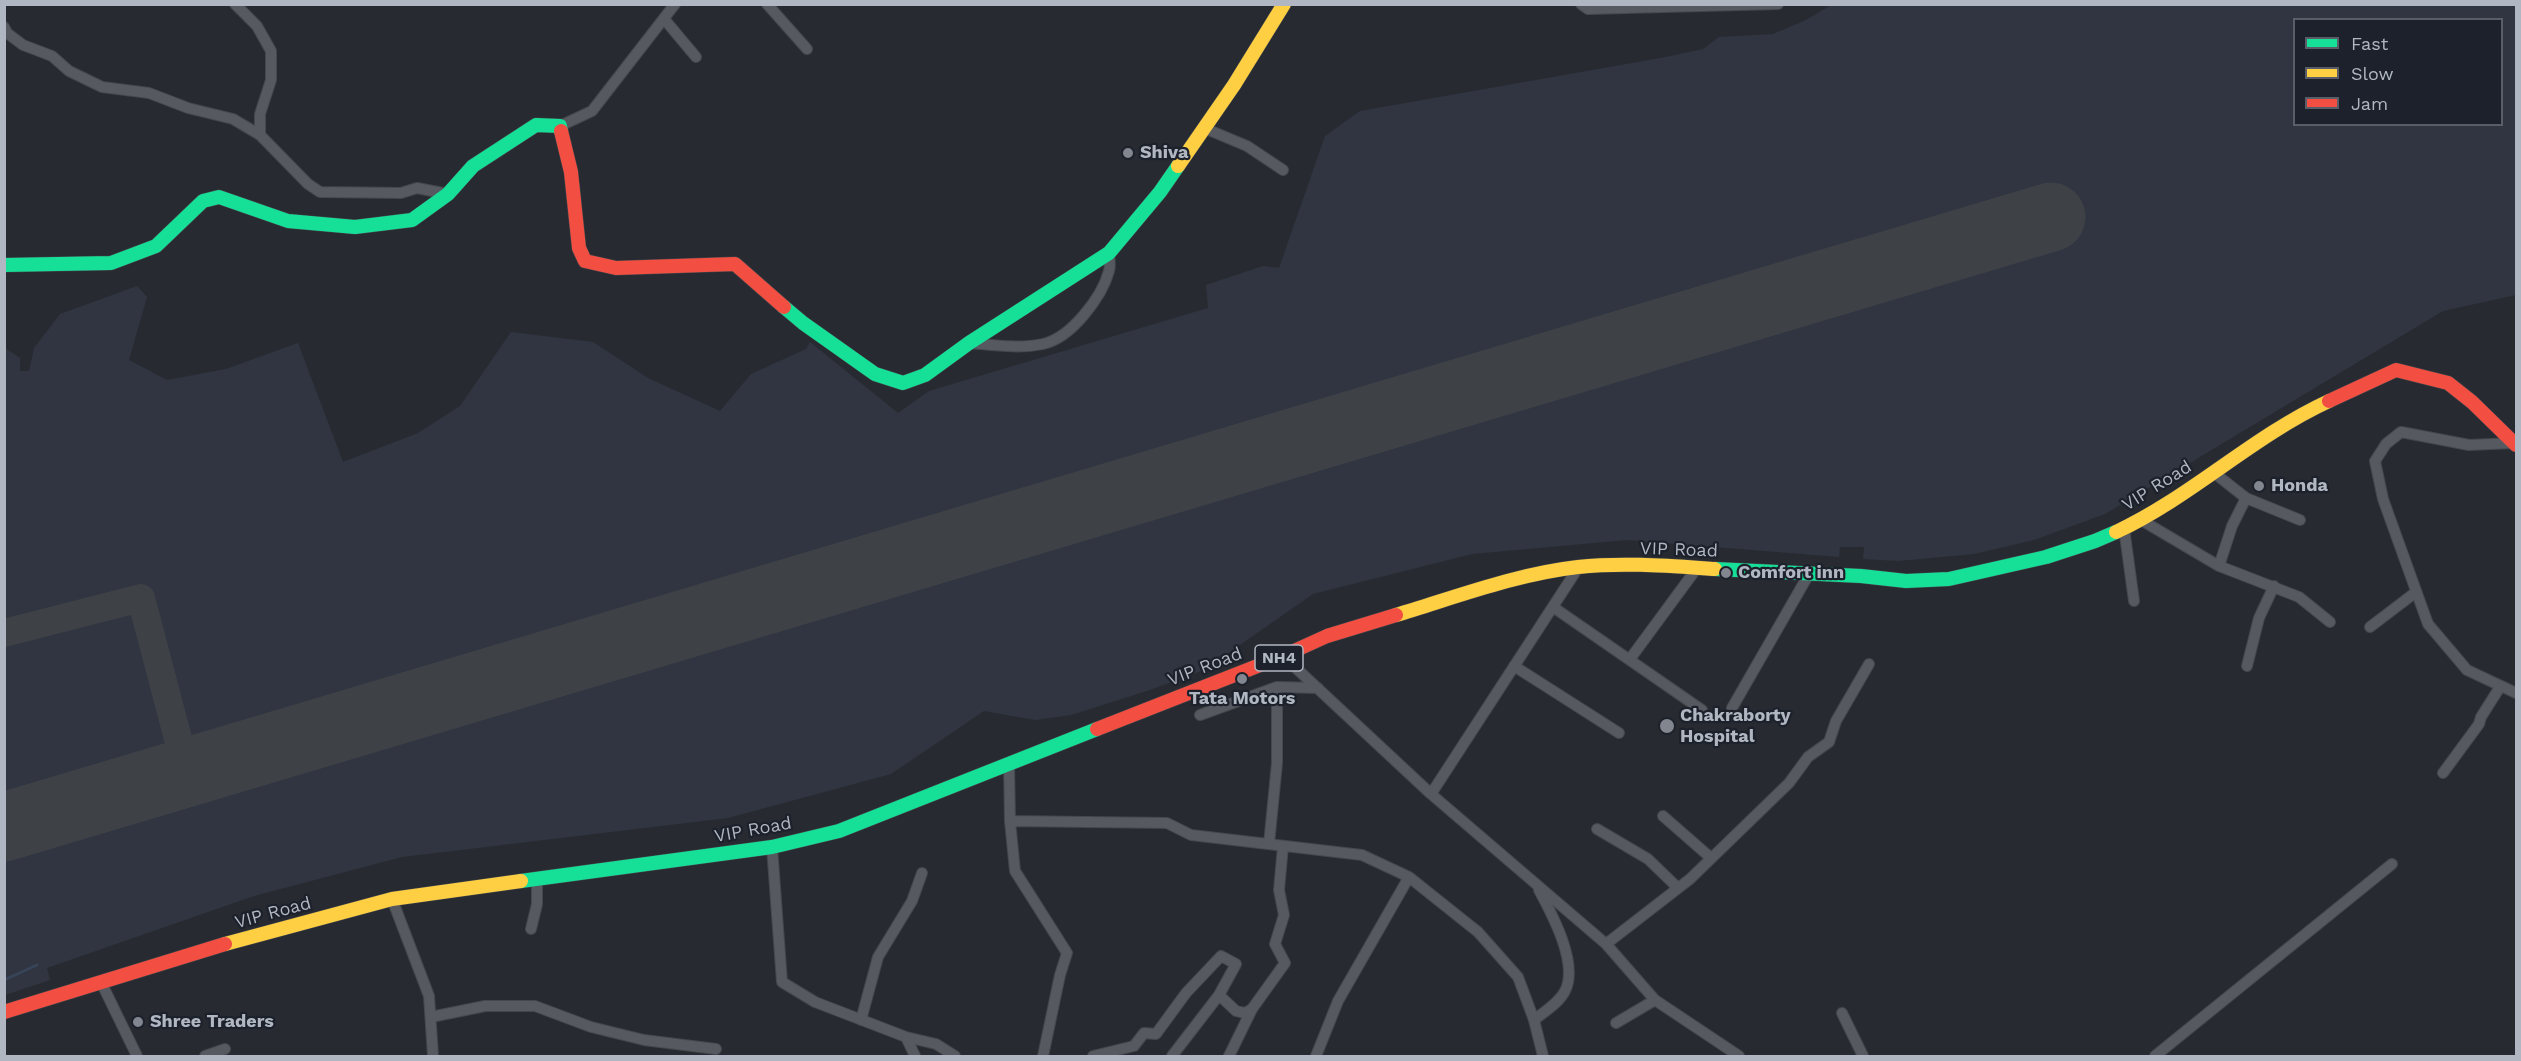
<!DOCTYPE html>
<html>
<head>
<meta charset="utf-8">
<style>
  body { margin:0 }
  #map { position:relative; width:2521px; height:1061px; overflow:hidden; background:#272b31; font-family:"Work Sans",sans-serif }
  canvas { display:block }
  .frame { position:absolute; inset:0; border:6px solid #b1b7c2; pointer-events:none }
  .legend { position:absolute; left:2293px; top:18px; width:210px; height:108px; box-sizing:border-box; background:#1c212b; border:2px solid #585d67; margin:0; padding:8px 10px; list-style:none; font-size:18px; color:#b1b7c2 }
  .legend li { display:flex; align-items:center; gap:12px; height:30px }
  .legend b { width:30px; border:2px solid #585d67 }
</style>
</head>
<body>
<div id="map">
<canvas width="2521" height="1061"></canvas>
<div class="frame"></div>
<ul class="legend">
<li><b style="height:8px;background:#16e098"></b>Fast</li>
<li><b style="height:8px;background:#ffcf43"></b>Slow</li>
<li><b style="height:8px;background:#f24e42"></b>Jam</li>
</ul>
</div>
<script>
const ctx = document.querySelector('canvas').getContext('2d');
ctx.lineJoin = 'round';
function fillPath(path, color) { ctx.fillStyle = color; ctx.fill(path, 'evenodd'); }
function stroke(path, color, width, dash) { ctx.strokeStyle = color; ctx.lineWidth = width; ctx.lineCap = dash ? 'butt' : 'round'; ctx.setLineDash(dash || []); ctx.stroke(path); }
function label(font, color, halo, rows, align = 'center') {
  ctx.font = font + ' "Work Sans",sans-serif'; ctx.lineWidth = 4.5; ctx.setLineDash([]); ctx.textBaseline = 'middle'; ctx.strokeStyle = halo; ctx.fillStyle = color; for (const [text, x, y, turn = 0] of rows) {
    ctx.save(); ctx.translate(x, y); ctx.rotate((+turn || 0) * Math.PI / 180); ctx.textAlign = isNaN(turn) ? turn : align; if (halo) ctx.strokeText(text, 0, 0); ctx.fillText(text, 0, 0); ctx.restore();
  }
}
const airport = new Path2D(`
  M1831,5H2516V295L2443,311L2105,514L2034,540L1974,554L1898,561L1863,559L1864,547H1840L1839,557L1627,540L1472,554L1313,594L1204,670L1150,690L1071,715L1035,720L984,711L891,774L728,818L402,857L254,896L47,968L50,980L5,995V348L20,358V371H29L34,348L60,314L137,286L147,297L129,360L167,380L226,369L298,343L343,462L418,433L460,406L511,332L593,342L648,378L720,411L751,374L806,349L810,342L898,413L929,391L1208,308L1206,285L1263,266L1279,268L1325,136L1360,111L1666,57L1703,49L1719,37L1773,34L1806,20ZM2294,20H2502V124H2294Z`);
const stream = new Path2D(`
  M4,980L37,965`);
const taxiway = new Path2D(`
  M4,633L141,598L187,773`);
const runway = new Path2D(`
  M4,827L2051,217`);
const street = new Path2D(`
  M235,4L257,26L271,51V80L260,114V135
  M767,4L807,49
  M1581,4L1588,9L1778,4
  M665,20L696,57
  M4,27L7,33L23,45L52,56L69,71L102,87L149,93L188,108L233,119L260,135L308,184L320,192L401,193L417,188L448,194
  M560,126L592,111L675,4
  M1204,128L1247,146L1283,170
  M969,343C993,345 1019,349 1043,344C1071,338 1102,297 1109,271C1111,265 1109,258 1109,253
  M2514,443L2469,445L2401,432L2386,444L2375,461L2383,499L2428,624L2467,670L2516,693
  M2213,472L2246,498L2300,520
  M2141,520L2219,566L2299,597L2330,622
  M2124,528L2134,601
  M2219,566L2232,526L2246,498
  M1553,607L1702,710
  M2370,627L2416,592
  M1283,656L1431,794L1606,944L1655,1000L1739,1056
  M1630,659L1697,568
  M1514,666L1619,733
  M2247,666L2259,618L2274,586
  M1732,708L1809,574
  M1200,715L1277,687L1318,688
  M1009,763L1010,821L1015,871L1067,953L1060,975L1043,1056
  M2443,773L2479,724L2481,717L2500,687
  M1431,794L1578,568
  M1663,816L1711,858
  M1010,821L1167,823L1191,835L1362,855L1409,877L1478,932L1518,977L1534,1020L1543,1056
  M1597,829L1648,859L1678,888
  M1269,844L1277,763V687
  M772,847L782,982L815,1002L906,1037L936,1044L955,1056
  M392,899L429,996L433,1056
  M531,929L537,904V880
  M1606,944L1690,879L1789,783L1808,757L1829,742L1836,721L1869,664
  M101,982L137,1056
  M1219,995L1236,1011L1245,1013L1252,1009
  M1842,1013L1863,1056
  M431,1017L485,1006H535L591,1027L644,1040L716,1049
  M861,1020L878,957L912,901L922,873
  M1534,1020C1544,1012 1559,1003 1565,991C1579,964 1552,914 1539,890
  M1616,1023L1655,1000
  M906,1037L915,1056
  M205,1056L225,1049
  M1093,1056L1134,1046L1144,1033L1156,1034L1186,993L1221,956L1236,964L1219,995L1172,1056
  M1229,1056L1252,1009L1285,963L1275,944L1284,915L1279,890L1283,846
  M1316,1056L1338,1001L1409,877
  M2155,1056L2392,864`);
const fast = new Path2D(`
  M4,265L111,263L156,246L203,201L219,197L288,221L355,227L412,220L448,194L473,166L536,125L560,126L561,131
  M784,307L803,323L875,374L903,383L925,375L969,343L1109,253L1160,192L1178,166
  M1715,569L1861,576L1906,581L1949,579L2046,557L2095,541L2116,532
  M521,881L772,847L839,831L1097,729`);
const slow = new Path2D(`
  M1178,166L1234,85L1284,4
  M2116,532C2191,497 2253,436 2329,401
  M1396,615C1456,597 1516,574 1578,567C1623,562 1670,566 1715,569
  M225,944L392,899L521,881`);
const jam = new Path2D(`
  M561,131L571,172L579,248L585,261L616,268L735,264L784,307
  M2329,401L2396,370L2448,383L2472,402L2516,445
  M1097,729L1283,656L1327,636L1396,615
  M4,1012L225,944`);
const markers = [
  [1128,153,6,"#81868f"],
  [2259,486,6,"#81868f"],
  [1726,573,6,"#81868f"],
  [1242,679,6,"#81868f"],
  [1667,726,8,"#81868f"],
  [138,1022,6,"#81868f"]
];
const shields = [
  [1279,658,48]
];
const shieldNames = [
  ["NH4",1279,658]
];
const poiNames = [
  ["Shiva",1140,153],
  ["Honda",2271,486],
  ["Comfort inn",1738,573],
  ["Tata Motors",1242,699,"center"],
  ["Chakraborty",1680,716],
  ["Hospital",1680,737],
  ["Shree Traders",150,1022]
];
const streetNames = [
  ["VIP Road",2157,486,-32],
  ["VIP Road",1679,550,2],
  ["VIP Road",1205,667,-21],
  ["VIP Road",753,830,-10],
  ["VIP Road",273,913,-15]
];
fillPath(airport, '#303541');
stroke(stream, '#384458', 3);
stroke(taxiway, '#3e4247', 28);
stroke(runway, '#3e4247', 69);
stroke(street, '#44474c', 12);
stroke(fast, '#44474c', 15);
stroke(slow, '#44474c', 15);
stroke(jam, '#44474c', 15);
stroke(street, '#565960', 10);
stroke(fast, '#16e098', 14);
stroke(slow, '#ffcf43', 14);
stroke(jam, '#f24e42', 14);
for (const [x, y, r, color] of markers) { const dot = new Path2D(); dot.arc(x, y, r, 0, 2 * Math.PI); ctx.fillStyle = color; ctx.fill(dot); stroke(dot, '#1c212b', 2); }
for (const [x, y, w] of shields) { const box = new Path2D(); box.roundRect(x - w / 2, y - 13, w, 26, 4.5); ctx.fillStyle = '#1c212b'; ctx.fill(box); stroke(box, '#b1b7c2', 1.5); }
label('bold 16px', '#b1b7c2', null, shieldNames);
label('bold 18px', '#b1b7c2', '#1c212b', poiNames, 'left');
label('18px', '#b1b7c2', '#1c212b', streetNames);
</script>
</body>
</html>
